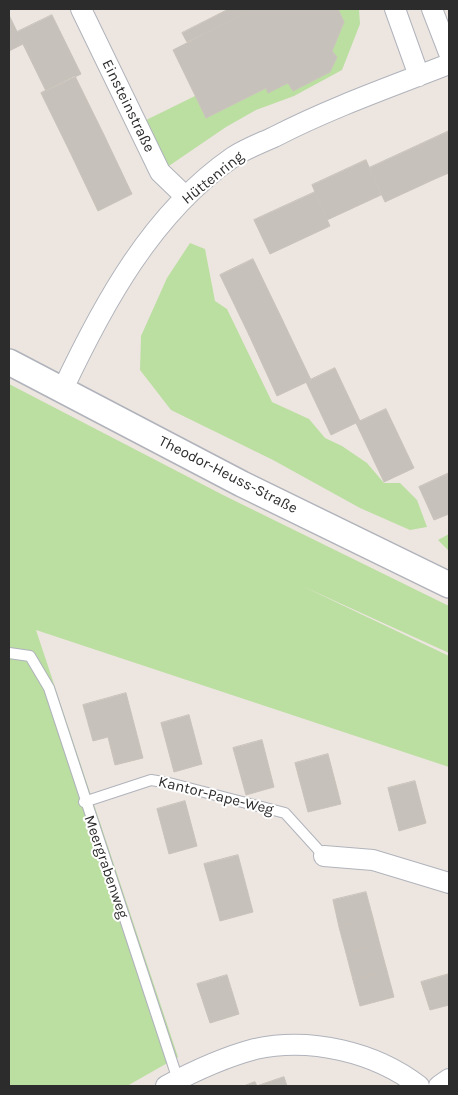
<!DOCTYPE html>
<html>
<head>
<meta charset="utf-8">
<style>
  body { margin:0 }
  #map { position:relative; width:458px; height:1095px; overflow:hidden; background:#ede6e0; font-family:Karla,sans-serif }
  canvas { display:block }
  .frame { position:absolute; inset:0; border:10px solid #2c2c2c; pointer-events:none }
</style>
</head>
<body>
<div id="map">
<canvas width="458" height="1095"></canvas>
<div class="frame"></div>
</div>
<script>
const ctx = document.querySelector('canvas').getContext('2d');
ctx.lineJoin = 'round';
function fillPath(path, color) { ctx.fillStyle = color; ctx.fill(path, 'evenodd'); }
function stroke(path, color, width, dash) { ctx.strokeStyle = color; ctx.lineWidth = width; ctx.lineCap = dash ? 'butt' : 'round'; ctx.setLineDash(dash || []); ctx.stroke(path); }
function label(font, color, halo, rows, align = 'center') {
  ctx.font = font + ' Karla,sans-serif'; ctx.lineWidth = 4; ctx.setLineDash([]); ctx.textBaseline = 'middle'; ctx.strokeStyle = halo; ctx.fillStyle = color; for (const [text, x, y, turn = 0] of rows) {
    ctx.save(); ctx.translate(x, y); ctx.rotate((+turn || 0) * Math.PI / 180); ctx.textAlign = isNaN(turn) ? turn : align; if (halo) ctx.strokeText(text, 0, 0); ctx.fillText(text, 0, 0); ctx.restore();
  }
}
const green = new Path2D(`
  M338,9H359L360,24L342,70L294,96L256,110L226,127L160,172L136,125L195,96L206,118L266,88L268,92L288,83L293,91L330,72L337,57L332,51L344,22Z
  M190,243L205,249L215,301L227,309L272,402L309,419L325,438L342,446L367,463L384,483H400L417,500L427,527L410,530L360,508L273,460L171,410L140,370L141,336L167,278Z
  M9,384L223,495L449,606V653L300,585L449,656V767L36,630L178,1057L127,1086H9Z
  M449,534V551L438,540Z`);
const building = new Path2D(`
  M229,9H244L246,13L187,42L182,33Z
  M244,9H338L344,22L332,51L337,57L330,72L293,91L288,83L268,93L266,88L206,118L173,50L246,13Z
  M9,15L23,44L9,51Z
  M52,15L81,74L46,91L17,32Z
  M75,76L104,135L70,152L41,93Z
  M449,131V173L437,178L421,144Z
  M104,135L132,194L98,211L70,152Z
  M421,144L437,178L385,202L369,168Z
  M366,160L381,195L327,220L312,185Z
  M315,192L330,226L270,254L254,220Z
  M253,259L282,319L249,335L220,275Z
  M282,319L311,380L277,396L249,335Z
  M335,368L360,421L331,435L306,382Z
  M386,409L414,468L384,482L356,423Z
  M449,473V514L434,520L419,487Z
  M126,693L143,758L115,765L108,737L93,741L83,705Z
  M189,715L202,764L174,772L161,723Z
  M262,740L274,787L246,795L233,748Z
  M328,754L341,804L308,812L295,763Z
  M415,781L426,823L399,831L388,788Z
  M185,801L197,846L169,854L157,809Z
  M238,855L253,912L220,921L204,864Z
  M366,892L373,918L339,927L333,900Z
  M373,918L380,945L346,953L339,927Z
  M380,945L387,971L353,980L346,953Z
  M387,971L394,997L360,1006L353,980Z
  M449,974V1005L430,1010L421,982Z
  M227,975L239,1014L210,1023L197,984Z
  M284,1077L287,1086H257Z
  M255,1082L257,1086H244Z`);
const service = new Path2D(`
  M9,653L30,656L49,688L178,1080
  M84,802L151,780L169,783L285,813L324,856`);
const minor = new Path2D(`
  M81,9L160,172L186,197
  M395,9L419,76
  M432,9L449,53
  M62,391C103,304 152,213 233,157C245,149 261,143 274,137C330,108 390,87 449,64
  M324,856L373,860L449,883
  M166,1086C194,1071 225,1057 255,1049C311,1037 375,1052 419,1086
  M439,1086L449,1079`);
const tertiary = new Path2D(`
  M9,362L242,484L449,585`);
const streetNames = [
  ["Einsteinstraße",128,106,64],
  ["Hüttenring",213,178,-39],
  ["Theodor-Heuss-Straße",228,475,27],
  ["Kantor-Pape-Weg",216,796,14],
  ["Meergrabenweg",106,867,71]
];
fillPath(green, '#bbdea1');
fillPath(building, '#c6c1bb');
stroke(building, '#c8c2ba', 1);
stroke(service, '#b0b3bb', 12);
stroke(minor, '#b0b3bb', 22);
stroke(tertiary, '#b0b3bb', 28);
stroke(service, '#fff', 10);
stroke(minor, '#fff', 20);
stroke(tertiary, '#fff', 25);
label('15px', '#2c2c2c', '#fff', streetNames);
</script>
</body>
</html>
